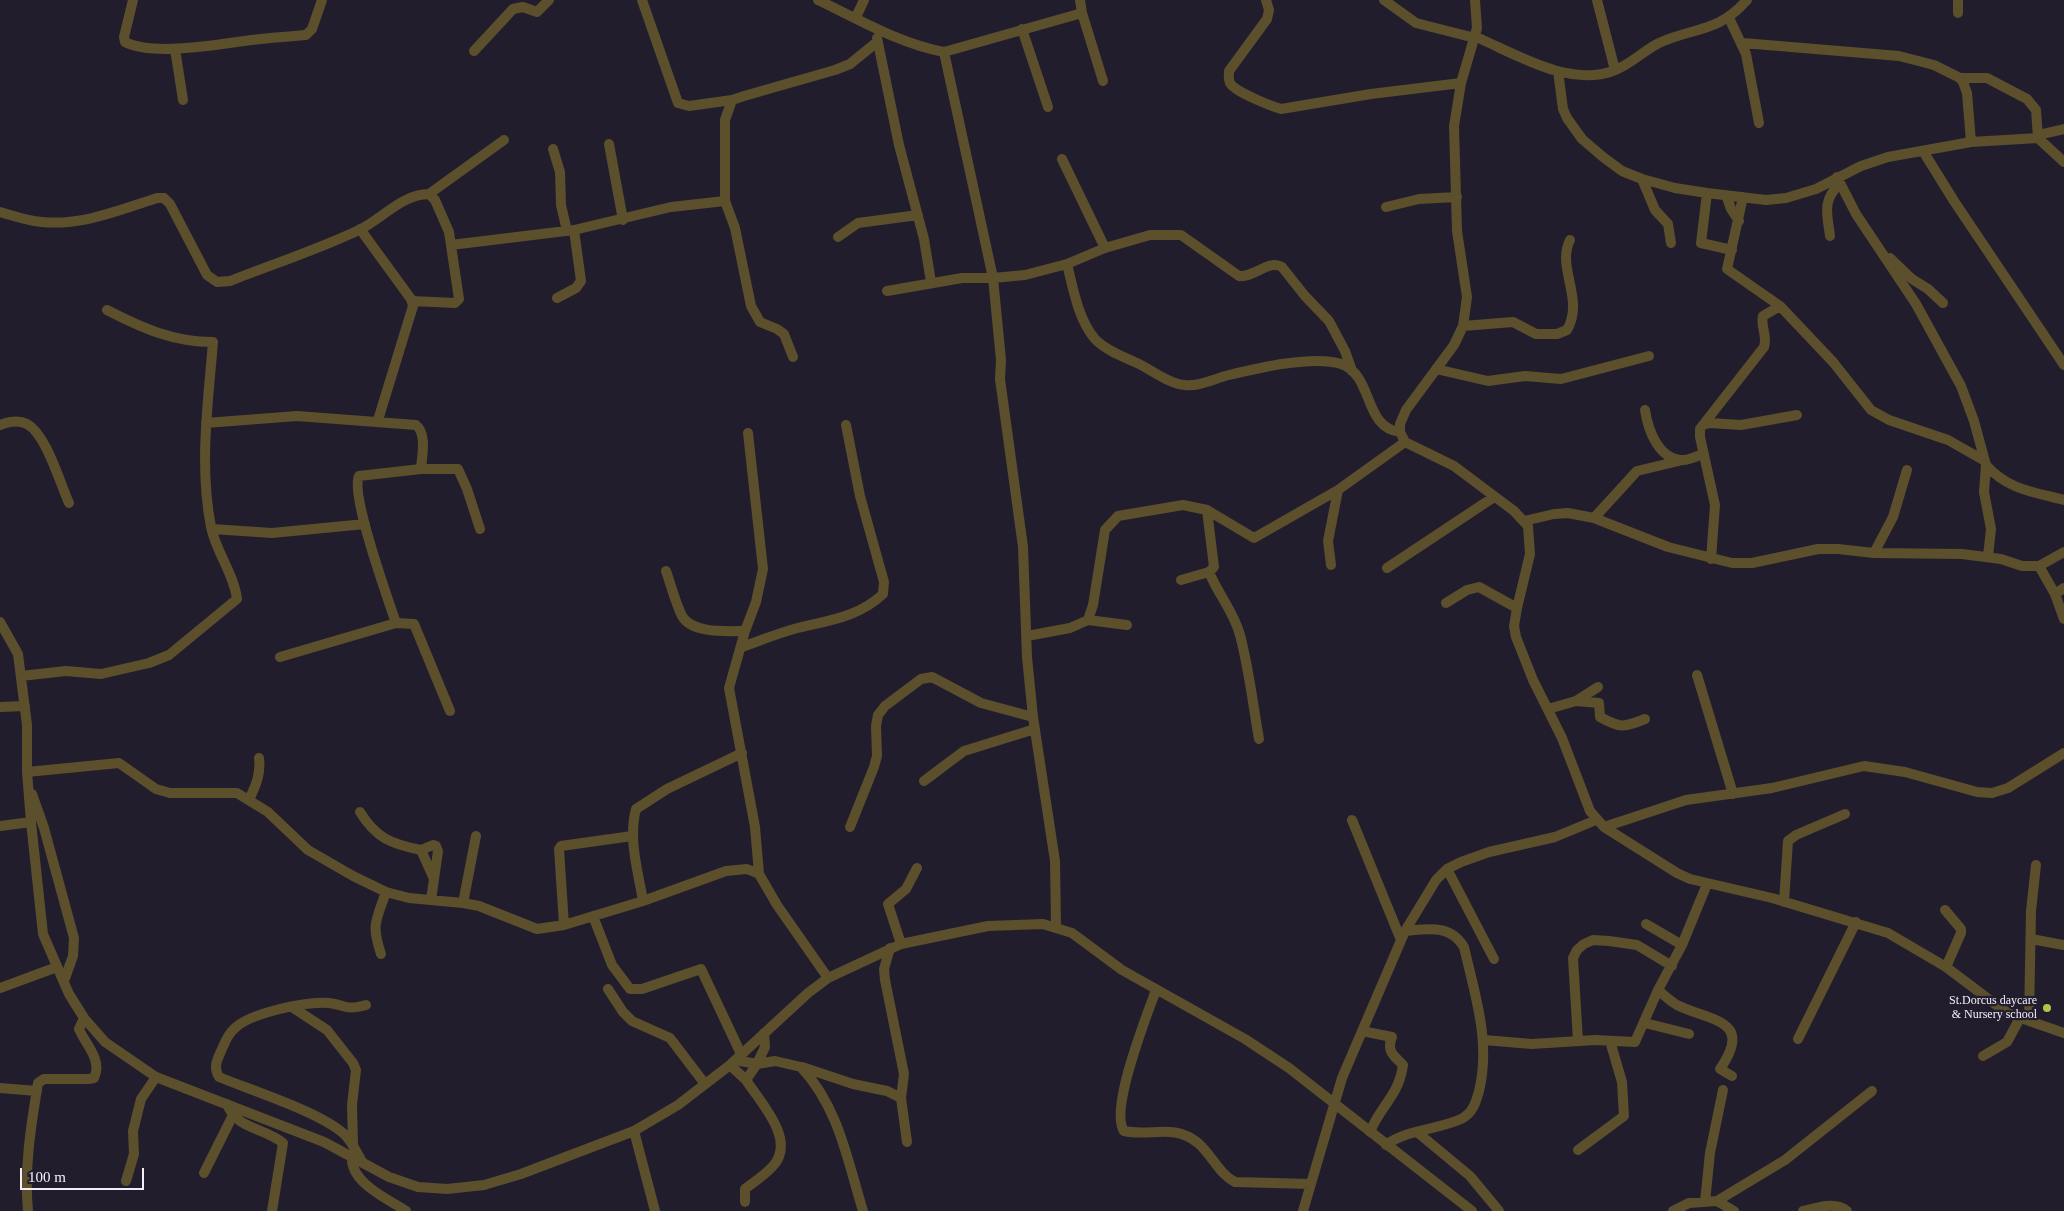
<!DOCTYPE html>
<html>
<head>
<meta charset="utf-8">
<style>
  body { margin:0 }
  #map { position:relative; width:2064px; height:1211px; overflow:hidden; background:#221d2d; font-family:"Times New Roman",serif }
  canvas { display:block }
  .scale { position:absolute; left:20px; top:1168px; width:124px; height:22px; box-sizing:border-box; border:2px solid #f2effa; border-top:0; padding-left:6px; font-size:15px; line-height:18px; white-space:nowrap; color:#f2effa; -webkit-text-stroke:4px #221d2d; paint-order:stroke }
</style>
</head>
<body>
<div id="map">
<canvas width="2064" height="1211"></canvas>
<div class="scale">100 m</div>
</div>
<script>
const ctx = document.querySelector('canvas').getContext('2d');
ctx.lineJoin = 'round';
function stroke(path, color, width, dash) { ctx.strokeStyle = color; ctx.lineWidth = width; ctx.lineCap = dash ? 'butt' : 'round'; ctx.setLineDash(dash || []); ctx.stroke(path); }
function label(font, color, halo, rows, align = 'center') {
  ctx.font = font + ' "Times New Roman",serif'; ctx.lineWidth = 4.5; ctx.setLineDash([]); ctx.textBaseline = 'middle'; ctx.strokeStyle = halo; ctx.fillStyle = color; for (const [text, x, y, turn = 0] of rows) {
    ctx.save(); ctx.translate(x, y); ctx.rotate((+turn || 0) * Math.PI / 180); ctx.textAlign = isNaN(turn) ? turn : align; if (halo) ctx.strokeText(text, 0, 0); ctx.fillText(text, 0, 0); ctx.restore();
  }
}
const minor = new Path2D(`
  M133,0L124,37L125,42C152,56 215,45 244,41C264,38 285,37 306,35L312,29L322,0
  M642,0L678,103L689,106L732,100
  M818,0C858,19 900,44 944,52L1082,13
  M1080,0L1082,13L1103,81
  M1266,0L1269,10L1267,19L1229,71C1229,75 1228,79 1230,83C1235,92 1271,106 1281,109L1371,94L1461,83
  M1384,0L1416,23L1475,38
  M1475,0L1477,28L1461,83L1454,126L1457,231L1467,297L1463,326L1454,345L1406,410L1400,424V432L1405,442L1454,466L1514,511L1528,526L1530,554L1517,608L1514,626L1516,637L1533,680L1562,738L1590,811L1604,827L1677,873L1690,879L1772,898L1888,933L1946,967L2003,1010L2015,1016L2064,1033
  M1597,0L1615,70
  M1958,0V13
  M856,17L864,0
  M1729,18L1746,54L1759,123
  M1022,29L1048,107
  M1476,37C1516,54 1568,87 1613,71C1630,65 1643,51 1659,43C1694,27 1718,33 1747,0
  M877,38L899,145L924,239L931,282
  M1743,43L1899,56L1934,65L1960,78L1963,82L1967,93L1971,142
  M175,49L183,100
  M474,51L513,9L523,7L537,12L549,0
  M944,52L993,278L1001,360L1000,379L1023,547L1027,657L1033,717L1055,861L1056,927
  M1558,71L1563,109L1567,118L1582,139L1603,157L1622,171L1642,179L1675,188L1707,193L1766,200L1786,198L1816,189L1861,166L1888,157L1971,142L2038,138L2064,162
  M1960,78H1987L2027,99L2036,110L2038,138
  M2038,135L2064,129
  M609,144L623,220
  M553,149L560,172L561,205L567,231
  M1923,151L1954,201L2064,365
  M1062,159L1105,248
  M1837,177L1856,214L1916,304L1961,386L1974,421L1986,465L1984,492L1991,529L1988,556
  M1642,179L1655,210L1668,224L1671,243
  M1707,193L1701,243L1732,250
  M429,194L504,140
  M1726,195L1731,209L1739,221
  M1743,197L1727,269L1780,306L1833,362L1871,410L1889,420L1948,440L1985,461
  M1386,207L1419,199L1457,197
  M0,212C14,216 28,221 42,222C81,226 120,210 157,198H164L170,204L207,275L217,282L230,281C273,264 317,250 359,230C382,219 402,194 429,194L435,200L449,232L459,299L455,303L412,301
  M360,229L411,299L413,306L378,420
  M1830,236C1827,213 1822,201 1840,183
  M838,237L858,223L918,215
  M451,245L574,230L671,207L725,201
  M1890,258L1912,279L1928,289L1943,303
  M1067,264C1073,288 1078,319 1095,339C1105,350 1124,357 1137,363C1152,370 1169,384 1185,385C1199,387 1216,378 1229,375C1258,368 1313,355 1341,364C1374,375 1363,428 1400,432
  M887,291L962,278H993L1025,275L1067,264L1105,248L1150,235H1181L1239,276C1254,278 1268,259 1282,267L1305,296L1329,321L1345,351L1352,371
  M557,298L576,288L581,281L574,230
  M1463,326L1513,322L1536,334H1557L1567,330C1585,299 1556,268 1570,240
  M793,357L784,334L777,329L760,322L751,306L735,228L725,201V120L732,100L744,96L835,70L850,64L877,42
  M1436,369L1488,381L1525,376L1561,379L1649,356
  M1645,410C1648,430 1659,461 1684,460C1690,460 1697,456 1703,454
  M206,423L297,416L416,425C427,434 422,455 421,469
  M0,425C8,422 19,420 27,424C46,434 60,483 69,503
  M1703,425L1764,347C1768,336 1760,326 1763,316L1780,306
  M748,433L763,569L756,602L745,631L729,688L755,827L759,874
  M1986,465C2008,490 2034,492 2064,500
  M1594,518L1637,471L1683,460
  M1524,521L1554,514L1568,513L1594,518L1668,547L1732,563H1752L1818,549H1838L1874,553L1962,554L2001,559L2022,566H2039L2064,552
  M212,529L272,533L365,524
  M1874,553L1893,517L1907,470
  M1711,559L1715,505L1700,437V429L1703,425L1710,423L1741,425L1797,415
  M1331,565L1328,541L1338,490
  M2039,566L2055,594L2064,619
  M1387,568L1494,497
  M666,571C671,585 675,602 682,616C692,634 728,631 745,631
  M1209,572C1218,594 1234,612 1240,635C1249,669 1253,705 1259,739
  M1181,580L1209,572L1214,567L1207,510
  M2055,594L2064,588
  M1446,603L1467,590L1479,587L1517,608
  M1088,620L1127,625
  M0,622L18,654L27,725V772L31,822L43,934L69,994L84,1018L105,1042L156,1077L324,1142L389,1177L418,1187L447,1189L484,1185L521,1174L634,1131L678,1105L730,1065L808,993L828,978L901,944L988,926L1043,924L1072,933L1122,970L1245,1039L1289,1068L1472,1211
  M396,623C388,599 350,494 359,476L421,469H458L467,489L480,529
  M1027,636L1070,628L1088,620L1093,605L1105,530L1118,516L1183,505L1207,510L1254,538L1338,490L1405,442
  M742,647C759,641 776,634 794,629C825,621 858,618 883,594L884,582L860,496L846,425
  M280,657L396,623L414,624L450,711
  M1697,675L1733,794
  M21,676L66,671L101,674L149,663L169,655L237,599C234,574 216,552 211,527C199,465 208,404 213,342C173,342 142,328 107,310
  M1576,701L1599,703L1600,717C1620,728 1623,728 1645,719
  M0,707L25,706
  M1548,709L1576,701L1598,687
  M27,772L119,763L156,789L170,793H237L268,812L308,850L353,876L386,892L409,898L463,903L479,906L537,929L564,925L643,901L726,871L747,869L759,874L777,905L828,978
  M924,781L964,751L1035,729
  M32,794L44,828L74,938L73,956L64,981
  M249,800C256,785 261,774 259,758
  M360,812C376,838 391,844 421,850L433,845L436,846L438,851L431,900
  M1352,820L1401,940
  M0,826L31,822
  M850,827L874,767L877,756L876,726L878,715L885,706L921,679L932,677L981,703L1033,717
  M1604,827L1686,800L1772,788L1864,766L1905,772L1977,792L1992,793L2008,788L2064,753
  M421,850L434,879
  M1447,869L1494,959
  M643,901C638,871 628,839 636,809L667,789L742,753
  M1784,902L1788,841L1796,835L1845,814
  M463,903L476,836
  M1945,910L1961,929V933L1946,967
  M593,916L612,965L630,989H642L701,969L741,1054
  M1646,924L1682,945
  M564,925L559,849L561,846L632,836
  M2031,939L2064,945
  M901,944L888,904L906,889L917,868
  M890,948L884,969L885,980L904,1074L901,1098
  M381,954C371,924 376,921 386,892
  M0,988L57,967
  M608,989L623,1012L632,1021L670,1038L705,1084
  M1156,990C1147,1015 1109,1110 1124,1131C1151,1137 1173,1123 1198,1143C1212,1155 1219,1174 1235,1182L1311,1184
  M1658,990C1664,995 1670,1001 1677,1005C1709,1021 1755,1019 1720,1069L1732,1076
  M292,1007L327,1030L353,1063L356,1070L352,1105L353,1144
  M2029,1020L2031,911L2036,865
  M1645,1023L1689,1034
  M1362,1031L1392,1037C1386,1051 1394,1056 1403,1065C1399,1096 1380,1106 1370,1132
  M1798,1039L1856,922
  M1484,1040L1532,1044L1595,1040L1635,1042L1658,990L1682,945L1707,884
  M1578,1041L1573,958L1577,950L1584,944L1593,940L1609,941L1637,945L1672,966
  M1983,1056L2007,1042L2020,1018
  M735,1060L757,1064L765,1047L764,1033
  M730,1065L746,1080L757,1064L775,1061L801,1067C839,1108 847,1159 863,1211
  M802,1067L853,1084L887,1091L901,1098L907,1142
  M0,1088L37,1091
  M227,1104C236,1129 265,1128 283,1143L272,1211
  M634,1131L655,1211
  M1417,1132L1470,1176L1499,1211
  M1386,1145C1408,1129 1437,1130 1461,1119C1473,1113 1476,1102 1479,1091C1491,1042 1475,995 1464,947C1450,924 1428,929 1405,931
  M1578,1150L1624,1116L1622,1082L1610,1041
  M352,1158C351,1183 388,1199 406,1211
  M362,1162C356,1151 352,1141 343,1133C317,1111 253,1091 219,1077C213,1067 217,1060 222,1049C225,1042 228,1034 234,1029C249,1013 307,1001 329,1003C346,1005 345,1011 366,1005
  M204,1173L233,1115
  M126,1181L134,1154L133,1131L141,1099L156,1077
  M1717,1201L1785,1160L1872,1091
  M745,1202V1189C754,1182 765,1175 773,1166C797,1140 760,1102 746,1080
  M1705,1202L1710,1153L1723,1090
  M28,1211C24,1167 31,1126 38,1083L44,1079H89L94,1078C103,1060 85,1044 79,1029L84,1018
  M1303,1211L1342,1078L1405,931L1436,880L1447,869L1461,862L1489,852L1555,837L1596,820
  M1673,1211L1689,1203L1717,1201L1734,1211
  M1803,1211C1817,1208 1835,1201 1847,1211`);
const markers = [
  [2047,1008,5,"#b2c34c"]
];
const poiNames = [
  ["St.Dorcus daycare",2037,1001],
  ["& Nursery school",2037,1015]
];
stroke(minor, '#5b4f2c', 10);
for (const [x, y, r, color] of markers) { const dot = new Path2D(); dot.arc(x, y, r, 0, 2 * Math.PI); ctx.fillStyle = color; ctx.fill(dot); stroke(dot, '#221d2d', 2); }
label('12px', '#f2effa', '#221d2d', poiNames, 'right');
</script>
</body>
</html>
